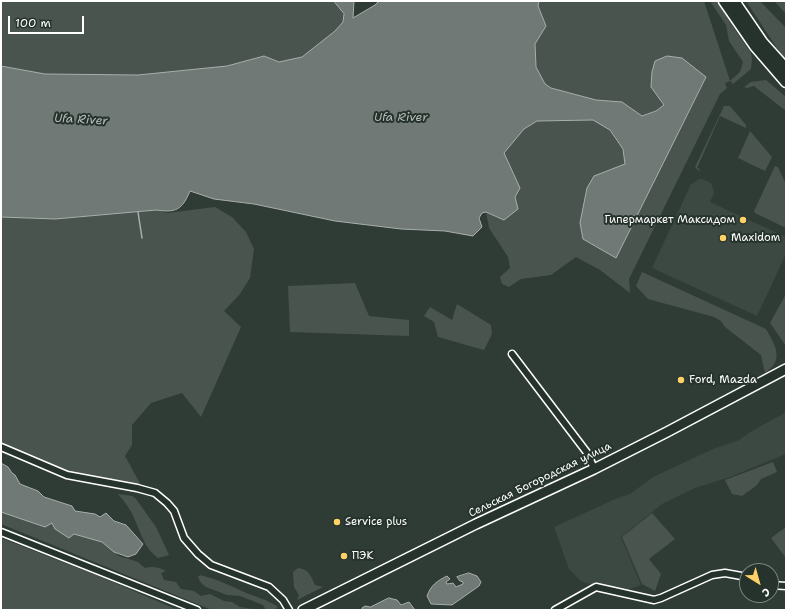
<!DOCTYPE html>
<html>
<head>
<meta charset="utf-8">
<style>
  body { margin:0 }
  #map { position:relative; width:787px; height:611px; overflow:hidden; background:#2f3b35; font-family:"Shantell Sans",sans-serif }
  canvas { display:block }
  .frame { position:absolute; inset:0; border:2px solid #fff; pointer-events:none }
  .north { position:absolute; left:739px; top:563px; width:40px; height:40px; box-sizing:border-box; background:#26332d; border:1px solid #7d8581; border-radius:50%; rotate:143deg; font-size:11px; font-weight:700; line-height:16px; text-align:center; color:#fff }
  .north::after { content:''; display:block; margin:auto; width:14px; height:18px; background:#ffd166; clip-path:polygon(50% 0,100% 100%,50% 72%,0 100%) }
  .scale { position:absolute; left:8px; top:16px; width:76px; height:18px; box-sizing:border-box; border:2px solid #fff; border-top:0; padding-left:5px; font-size:12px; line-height:14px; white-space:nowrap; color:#fff; -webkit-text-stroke:3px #26332d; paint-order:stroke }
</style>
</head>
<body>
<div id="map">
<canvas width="787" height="611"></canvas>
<div class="frame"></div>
<div class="north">С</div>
<div class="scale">100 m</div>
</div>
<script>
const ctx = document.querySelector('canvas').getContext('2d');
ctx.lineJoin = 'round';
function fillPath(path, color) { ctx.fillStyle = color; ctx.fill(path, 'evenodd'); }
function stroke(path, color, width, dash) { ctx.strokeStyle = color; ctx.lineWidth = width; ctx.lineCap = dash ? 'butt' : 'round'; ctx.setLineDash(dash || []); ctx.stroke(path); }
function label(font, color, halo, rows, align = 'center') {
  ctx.font = font + ' "Shantell Sans",sans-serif'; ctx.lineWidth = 4; ctx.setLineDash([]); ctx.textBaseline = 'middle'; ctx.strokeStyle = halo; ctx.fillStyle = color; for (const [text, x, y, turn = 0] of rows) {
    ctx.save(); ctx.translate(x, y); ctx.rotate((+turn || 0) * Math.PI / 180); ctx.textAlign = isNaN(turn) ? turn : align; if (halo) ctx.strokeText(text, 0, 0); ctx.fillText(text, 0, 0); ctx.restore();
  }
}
const built = new Path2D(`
  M699,179H702L711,183L713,188L714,193L710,202L786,237V254L757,316L652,268L691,184Z
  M786,412V454L730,477L695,488L662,504L621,537L641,585L625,591L582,582L569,569L554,527L615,499L630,494L653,477L713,449L739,440L752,431Z`);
const green = new Path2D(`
  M1,1H334L344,14L343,22L335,31L302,57L279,62L264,56L227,66L138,75L45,74L1,66Z
  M539,1H704L730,81L740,72L743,62L729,41L726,25L710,1H717L731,24L751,53L752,59L751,69L733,84L730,81L725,83L727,88L720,94L629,279L630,293L600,270L576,257L551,275L521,279L509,287L502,284L500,277L510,268L508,257L489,228L486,212L504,220L519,188L504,153L524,129L537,121L593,120L610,130L623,149L625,164L587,188L580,223L583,239L616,258L706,77L651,87L664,105L656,111L642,116L622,102L596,100L550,88L545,84L536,67L535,44L546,26L538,6Z
  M746,1H760L786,28V62Z
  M774,1H786V14Z
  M766,80L786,97V111L754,86L747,88L744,87L751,82Z
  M724,106H730L746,125V128L720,116L697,168L700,169L699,171L695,167Z
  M750,131L772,157L765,171L738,158Z
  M775,166L778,167L786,184V228L755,213L754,211Z
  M215,207L232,217L246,232L254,249L250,278L240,294L224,311L241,327L201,417L182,393L151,403L132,425V445L125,456L142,487L74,474L8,451L1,445V217L55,219L156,210L167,213Z
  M642,272L766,329C775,345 785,360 765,373L761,355L725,327L721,321L714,317L648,299L636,286Z
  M355,283L369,316L409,320V336L290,332L288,286Z
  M786,294V346L770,323Z
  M457,304L491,325L492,334L484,350L438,337L434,322L424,316L430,307L452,320Z
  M773,462L777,472L761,479L757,485L742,496L732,494L725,480Z
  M118,494L132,496L136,499L156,527L169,555L158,558C145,549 141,534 135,520C131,510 125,502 118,494Z
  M1,512L44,527L52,523L74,534L102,542L119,556L138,562L145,568C153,566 158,567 166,571L161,573L164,580L176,582L181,589L194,591L201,596L210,594L224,601L232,602L240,607L259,610H212L1,524Z
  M652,513L675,539L649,559L661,574L655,591L642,584L622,537Z
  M786,527V558L771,538Z
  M1,538L101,577L178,610H1Z
  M298,568C309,569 311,576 315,585L323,587L297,600L299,595L294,587L293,572Z
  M200,575C216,579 230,585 244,592C255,597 267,599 278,607L273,610H266L263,605L240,596L227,595L206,587L201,583L198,577Z`);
const water = new Path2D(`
  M334,1H354L353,18L375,5L379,1H539L538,6L546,26L535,44L536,67L545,84L551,88L596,100L622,102L642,116L656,111L664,105L651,87L652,72L655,61L667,56L682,58L706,77L616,258L583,239L580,223L587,188L594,176L625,164L623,149L610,130L593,120L537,121L524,129L504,153L520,188L515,197L518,209L504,220L486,212L482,213L479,218L482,227L473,236L445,231L401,229L335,221L254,204L214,199L190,191C182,210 176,213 156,210L55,219L1,217V66L45,74L138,75L227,66L264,56L279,62L302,57L335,31L343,22L344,14Z
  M1,463L8,467L12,473L15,475L20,484L38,491L44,497L72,506L75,511L95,514L100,517L106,513L114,521L126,525L143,544L136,554L128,557L114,552L102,542L74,534L69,538L55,529L52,523L45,527L1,512Z
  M469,573L477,576L481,582L479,586L452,605L431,604L427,596C431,585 437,581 447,576L450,579L446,582L447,584L453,583L456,587L463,584V582L460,581L457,577Z
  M389,598L397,600L401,605L409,602L415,610H362V608L365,606L370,607Z`);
const stream = new Path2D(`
  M138,212L142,238`);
const street = new Path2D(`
  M512,354L588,454L594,469
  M1,447L67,475L137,488L155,493L167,503L174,511L184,538L198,554L211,565L269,587L283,600L289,610
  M1,532L197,610
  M771,585L786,586
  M555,610L596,587L654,600L661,598L712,575L725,573L747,577`);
const secondary = new Path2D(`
  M303,610L476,524L594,469L667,432L786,369`);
const primary = new Path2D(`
  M724,1L755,46L786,82
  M734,1L762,42L786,69`);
const markers = [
  [743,220,4,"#ffd166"],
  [723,238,4,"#ffd166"],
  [681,380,4,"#ffd166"],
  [337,522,4,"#ffd166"],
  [344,556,4,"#ffd166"]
];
const poiNames = [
  ["Гипермаркет Максидом",735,220,"right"],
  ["Maxidom",731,238],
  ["Ford, Mazda",689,380],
  ["Service plus",345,522],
  ["ПЭК",352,556]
];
const streetNames = [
  ["Сельская Богородская улица",540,480,-26]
];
const waterNames = [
  ["Ufa River",401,118],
  ["Ufa River",81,120,3]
];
fillPath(built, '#3c4842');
fillPath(green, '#4a544f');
fillPath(water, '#707975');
stroke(water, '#a9afac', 1);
stroke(stream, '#a9afac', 1.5);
stroke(street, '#fff', 9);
stroke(secondary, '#fff', 12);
stroke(primary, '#fff', 13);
stroke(street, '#26332d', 6);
stroke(secondary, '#26332d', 9);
stroke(primary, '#26332d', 10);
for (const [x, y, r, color] of markers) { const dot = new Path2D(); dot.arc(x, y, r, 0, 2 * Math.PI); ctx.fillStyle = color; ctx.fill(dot); stroke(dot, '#26332d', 1.5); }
label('11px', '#fff', '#26332d', poiNames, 'left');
label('11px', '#fff', '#26332d', streetNames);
label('italic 12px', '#b8bcba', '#26332d', waterNames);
</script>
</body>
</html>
